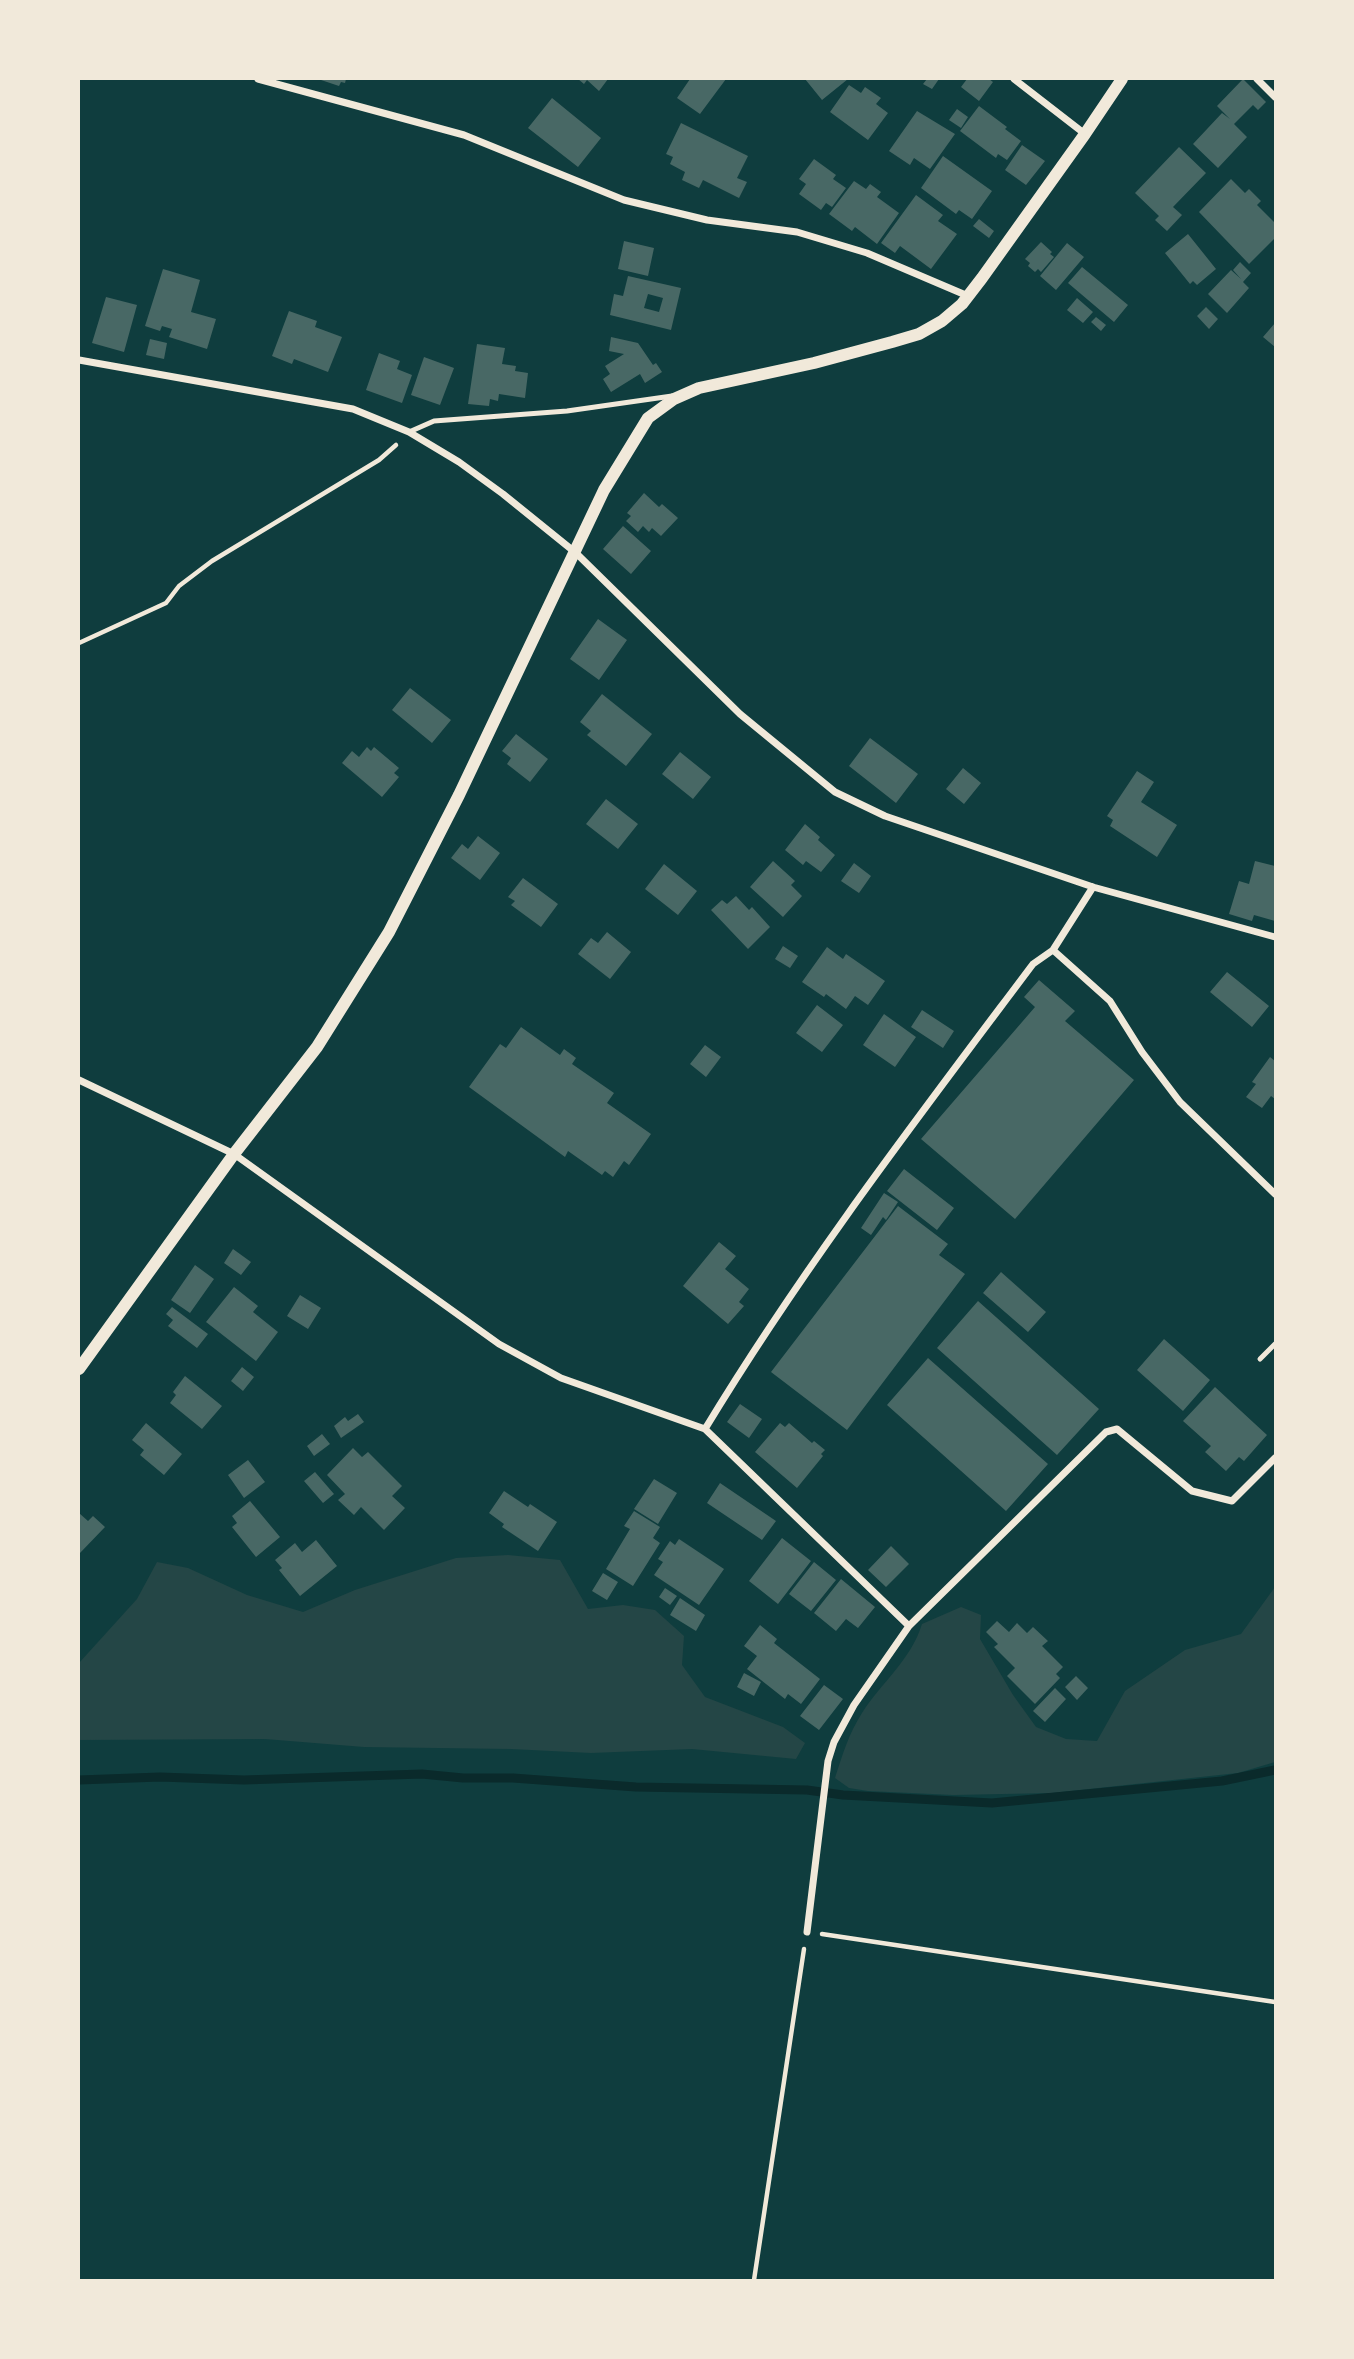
<!DOCTYPE html>
<html>
<head>
<meta charset="utf-8">
<style>
  body { margin:0 }
  #map { position:relative; width:1354px; height:2359px; overflow:hidden; background:#0f3d3e; font-family:"Roboto Condensed",sans-serif }
  canvas { display:block }
  .frame { position:absolute; inset:0; border:80px solid #f1e9da; pointer-events:none }
</style>
</head>
<body>
<div id="map">
<canvas width="1354" height="2359"></canvas>
<div class="frame"></div>
</div>
<script>
const ctx = document.querySelector('canvas').getContext('2d');
ctx.lineJoin = 'round';
function fillPath(path, color) { ctx.fillStyle = color; ctx.fill(path, 'evenodd'); }
function stroke(path, color, width, dash) { ctx.strokeStyle = color; ctx.lineWidth = width; ctx.lineCap = dash ? 'butt' : 'round'; ctx.setLineDash(dash || []); ctx.stroke(path); }
const green = new Path2D(`
  M508,1555L560,1560L588,1609L623,1605L655,1610L684,1636L682,1665L705,1697L783,1727L805,1743L796,1759L692,1749L591,1753L511,1749L364,1747L265,1739L79,1740V1663L137,1599L157,1562L188,1568L247,1595L303,1612L355,1590L456,1558Z
  M1275,1587V1762L1238,1773L1052,1793L953,1795L868,1791L849,1788L835,1778C842,1756 849,1733 862,1713C881,1683 911,1660 922,1624L961,1607L981,1615L980,1639L1013,1695L1036,1727L1066,1739L1097,1741L1125,1691L1185,1650L1241,1634Z`);
const stream = new Path2D(`
  M79,1780L160,1777L244,1780L422,1774L463,1778H513L636,1787L807,1790L843,1795L992,1803L1222,1781L1275,1770`);
const building = new Path2D(`
  M318,79H346L345,83L341,82L339,86Z
  M578,79H608L599,91L587,80L584,84Z
  M690,79H726L700,114L677,98Z
  M805,79H848L822,100Z
  M927,79H939L932,89L923,84Z
  M967,79H989L993,82L979,101L961,87Z
  M1243,79L1266,102L1258,110L1253,105L1234,124L1247,137L1218,168L1193,144L1222,113L1230,119L1217,106Z
  M849,85L861,93L865,87L881,98L876,104L888,113L868,140L830,112Z
  M552,98L601,138L578,167L528,128Z
  M979,106L1007,127L1005,129L1021,141L1007,160L998,154L996,158L960,131Z
  M957,109L968,117L961,128L949,120Z
  M917,111L955,134L930,169L914,158L910,165L889,151Z
  M681,123L748,156L737,178L747,182L739,198L703,180L699,188L682,180L685,172L670,164L673,157L666,154Z
  M1022,145L1045,161L1026,185L1005,170Z
  M1179,147L1206,173L1173,207L1182,215L1167,231L1155,220L1159,216L1135,193Z
  M943,156L992,191L972,219L959,210L956,214L921,188Z
  M814,159L836,175L833,179L846,188L832,207L826,203L821,210L799,194L806,184L799,179Z
  M1231,179L1245,193L1249,189L1261,201L1257,205L1275,223V238L1249,264L1199,212Z
  M854,181L866,189L870,184L881,192L877,197L899,213L877,244L855,227L852,231L829,214Z
  M916,195L943,215L938,221L957,234L931,269L900,246L895,253L881,243Z
  M979,219L994,231L989,238L973,226Z
  M1188,234L1216,269L1197,285L1193,281L1190,284L1165,253Z
  M624,241L654,248L648,276L618,269Z
  M1041,242L1052,252L1050,254L1054,257L1041,272L1038,269L1035,272L1028,266L1030,263L1025,259Z
  M1067,243L1084,257L1056,290L1040,276Z
  M1240,262L1251,273L1243,282L1249,288L1227,313L1208,294L1231,270L1241,279L1233,270Z
  M1082,267L1128,305L1114,322L1068,283Z
  M163,269L200,280L191,312L216,319L207,349L169,337L172,329L162,326L160,331L145,326Z
  M628,276L681,288L671,330L610,315L614,294L623,296ZM648,294L663,298L659,312L644,308Z
  M106,297L137,305L124,352L92,343Z
  M1077,298L1093,312L1083,323L1067,310Z
  M1206,307L1218,319L1209,329L1197,316Z
  M289,311L317,321L315,327L342,337L328,372L294,359L292,364L272,356Z
  M1096,317L1106,325L1101,331L1091,322Z
  M1275,323V347L1263,337Z
  M611,337L638,343L653,365L656,363L662,372L645,383L640,374L611,392L603,379L610,374L605,366L624,354L609,351Z
  M150,339L167,343L164,359L146,355Z
  M477,344L505,348L502,364L516,366L515,371L528,373L525,398L499,394L498,401L490,399L489,406L468,404Z
  M379,353L400,361L397,369L412,375L402,403L366,390Z
  M424,357L454,368L440,405L411,395Z
  M644,493L659,507L662,504L678,518L661,536L652,528L649,532L643,526L638,532L626,521L631,516L627,513Z
  M623,526L651,551L631,574L603,549Z
  M598,619L627,640L599,680L570,659Z
  M410,688L451,720L432,743L392,710Z
  M602,694L652,734L626,766L587,735L591,731L580,722Z
  M516,734L548,759L530,782L507,764L511,758L502,751Z
  M870,738L918,774L896,803L849,766Z
  M367,747L371,751L374,747L399,768L394,773L399,777L382,797L342,763L352,751L359,757Z
  M680,752L711,777L693,799L662,774Z
  M963,768L981,783L964,804L946,789Z
  M1137,771L1154,782L1141,802L1177,825L1157,857L1110,826L1113,820L1107,816Z
  M606,799L638,824L618,849L586,824Z
  M805,824L820,837L818,840L835,855L821,872L806,861L803,865L785,850Z
  M478,836L500,853L480,880L451,858L462,844L468,849Z
  M773,861L795,881L791,885L802,896L783,917L750,887Z
  M1255,861L1275,866V921L1254,915L1252,921L1229,914L1239,881L1249,884Z
  M854,863L871,876L859,893L841,881Z
  M664,864L697,891L678,915L645,889Z
  M523,878L558,904L541,927L511,905L515,901L508,897Z
  M736,896L749,910L752,907L770,927L748,949L711,910L722,900L727,904Z
  M607,932L631,952L610,979L578,954L591,938L598,943Z
  M783,946L798,956L790,968L775,959Z
  M827,947L843,959L846,954L885,981L868,1005L855,996L846,1009L826,994L824,997L802,982Z
  M1227,972L1269,1006L1252,1027L1210,992Z
  M1039,980L1075,1011L1065,1021L1134,1080L1015,1219L921,1139L1035,1007L1024,997Z
  M817,1005L843,1025L822,1052L796,1033Z
  M922,1010L954,1031L943,1048L911,1027Z
  M884,1014L916,1037L895,1067L863,1045Z
  M521,1027L560,1055L564,1049L576,1058L572,1064L614,1093L607,1103L651,1134L629,1165L624,1161L613,1177L605,1171L602,1175L568,1151L565,1157L469,1087L500,1044L506,1048Z
  M705,1045L721,1057L706,1077L690,1064Z
  M1270,1057L1275,1061V1099L1271,1096L1262,1108L1246,1097L1256,1084L1252,1082Z
  M904,1169L954,1208L937,1230L887,1191Z
  M884,1193L898,1202L886,1220L883,1217L871,1235L861,1228Z
  M898,1206L948,1244L939,1255L965,1274L847,1430L771,1372Z
  M719,1242L736,1256L725,1269L749,1289L739,1302L744,1306L728,1324L683,1286Z
  M233,1249L251,1262L241,1275L224,1263Z
  M195,1265L214,1279L190,1313L171,1300Z
  M1001,1272L1046,1312L1028,1332L983,1293Z
  M234,1287L258,1306L253,1312L278,1332L256,1361L206,1322Z
  M300,1295L321,1308L308,1329L287,1316Z
  M978,1301L1099,1409L1057,1455L937,1348Z
  M172,1307L208,1334L197,1348L168,1326L173,1320L166,1314Z
  M1164,1339L1210,1380L1183,1411L1137,1370Z
  M928,1358L1048,1464L1006,1511L887,1405Z
  M242,1367L254,1377L243,1391L231,1381Z
  M185,1376L222,1406L202,1429L170,1403L176,1395L173,1392Z
  M1215,1387L1267,1435L1244,1461L1239,1457L1226,1471L1205,1452L1211,1446L1183,1421Z
  M740,1404L762,1419L749,1438L727,1422Z
  M358,1414L364,1422L341,1438L334,1426L345,1417L348,1421Z
  M146,1423L182,1454L164,1475L140,1455L144,1450L132,1440Z
  M780,1423L785,1427L789,1423L812,1443L814,1441L825,1450L821,1454L823,1456L797,1488L755,1452Z
  M322,1434L330,1444L314,1456L307,1446Z
  M353,1448L362,1457L368,1452L402,1486L392,1496L405,1508L384,1530L361,1507L354,1515L338,1500L345,1494L327,1475Z
  M248,1460L265,1482L244,1498L228,1475Z
  M315,1472L334,1494L323,1503L304,1481Z
  M654,1479L677,1493L658,1524L634,1509Z
  M720,1483L776,1521L762,1540L707,1503Z
  M504,1491L528,1507L530,1504L557,1522L538,1551L502,1527L504,1524L489,1513Z
  M250,1501L280,1537L256,1557L232,1527L237,1523L232,1516Z
  M634,1511L660,1527L653,1538L660,1543L633,1586L606,1569L630,1529L624,1526Z
  M79,1513L88,1521L93,1516L105,1527L80,1553Z
  M782,1538L811,1561L778,1604L749,1581Z
  M679,1539L724,1569L699,1605L654,1575L663,1562L658,1559L670,1541L675,1545Z
  M316,1540L337,1566L300,1596L279,1570L282,1568L275,1560L295,1543L302,1552Z
  M891,1546L909,1564L886,1587L868,1570Z
  M814,1562L836,1580L811,1611L789,1594Z
  M603,1573L618,1582L607,1600L592,1591Z
  M841,1579L875,1607L858,1628L846,1619L836,1631L814,1613Z
  M665,1588L677,1596L670,1605L659,1597Z
  M680,1598L705,1615L696,1631L670,1615Z
  M997,1621L1009,1632L1017,1623L1027,1633L1033,1627L1048,1641L1042,1646L1063,1667L1056,1674L1060,1678L1035,1704L1007,1676L1015,1668L994,1647L998,1644L986,1632Z
  M760,1625L777,1639L774,1643L820,1679L801,1704L788,1694L785,1699L747,1669L757,1656L744,1646Z
  M744,1673L761,1682L754,1696L737,1687Z
  M1076,1676L1088,1688L1077,1700L1065,1687Z
  M824,1685L843,1699L819,1730L800,1716Z
  M1055,1688L1066,1699L1045,1722L1033,1711Z`);
const path = new Path2D(`
  M79,643L166,603L179,586L212,561L379,460L396,445
  M822,1934L1275,2002
  M754,2280L804,1949`);
const service = new Path2D(`
  M409,432L434,421L567,411L672,396
  M1260,1359L1275,1344`);
const minor = new Path2D(`
  M258,79L464,135L624,200L707,220L797,232L867,253L968,296
  M1014,79L1085,134
  M1257,79L1275,97
  M79,360L353,409L409,432L459,462L503,494L576,553L740,714L835,792L885,816L1093,887L1275,937
  M1053,950L1110,1001L1142,1052L1180,1102L1275,1194
  M79,1080L234,1154L499,1344L561,1378L705,1429L909,1626
  M705,1429C803,1267 919,1116 1033,964L1053,950L1093,887
  M807,1932L828,1761L834,1742L854,1705L909,1626L1106,1432L1117,1429L1192,1491L1232,1501L1275,1458`);
const tertiary = new Path2D(`
  M79,1369L234,1154L317,1047L389,932L459,795L604,490L648,418L674,399L699,388L814,363L892,342L919,334L942,321L962,304L982,278L1085,134L1122,79`);
fillPath(green, '#244646');
stroke(stream, '#0a2a2b', 9);
fillPath(building, '#486865');
stroke(path, '#f1e9da', 4.5);
stroke(service, '#f1e9da', 5);
stroke(minor, '#f1e9da', 7);
stroke(tertiary, '#f1e9da', 12);
</script>
</body>
</html>
